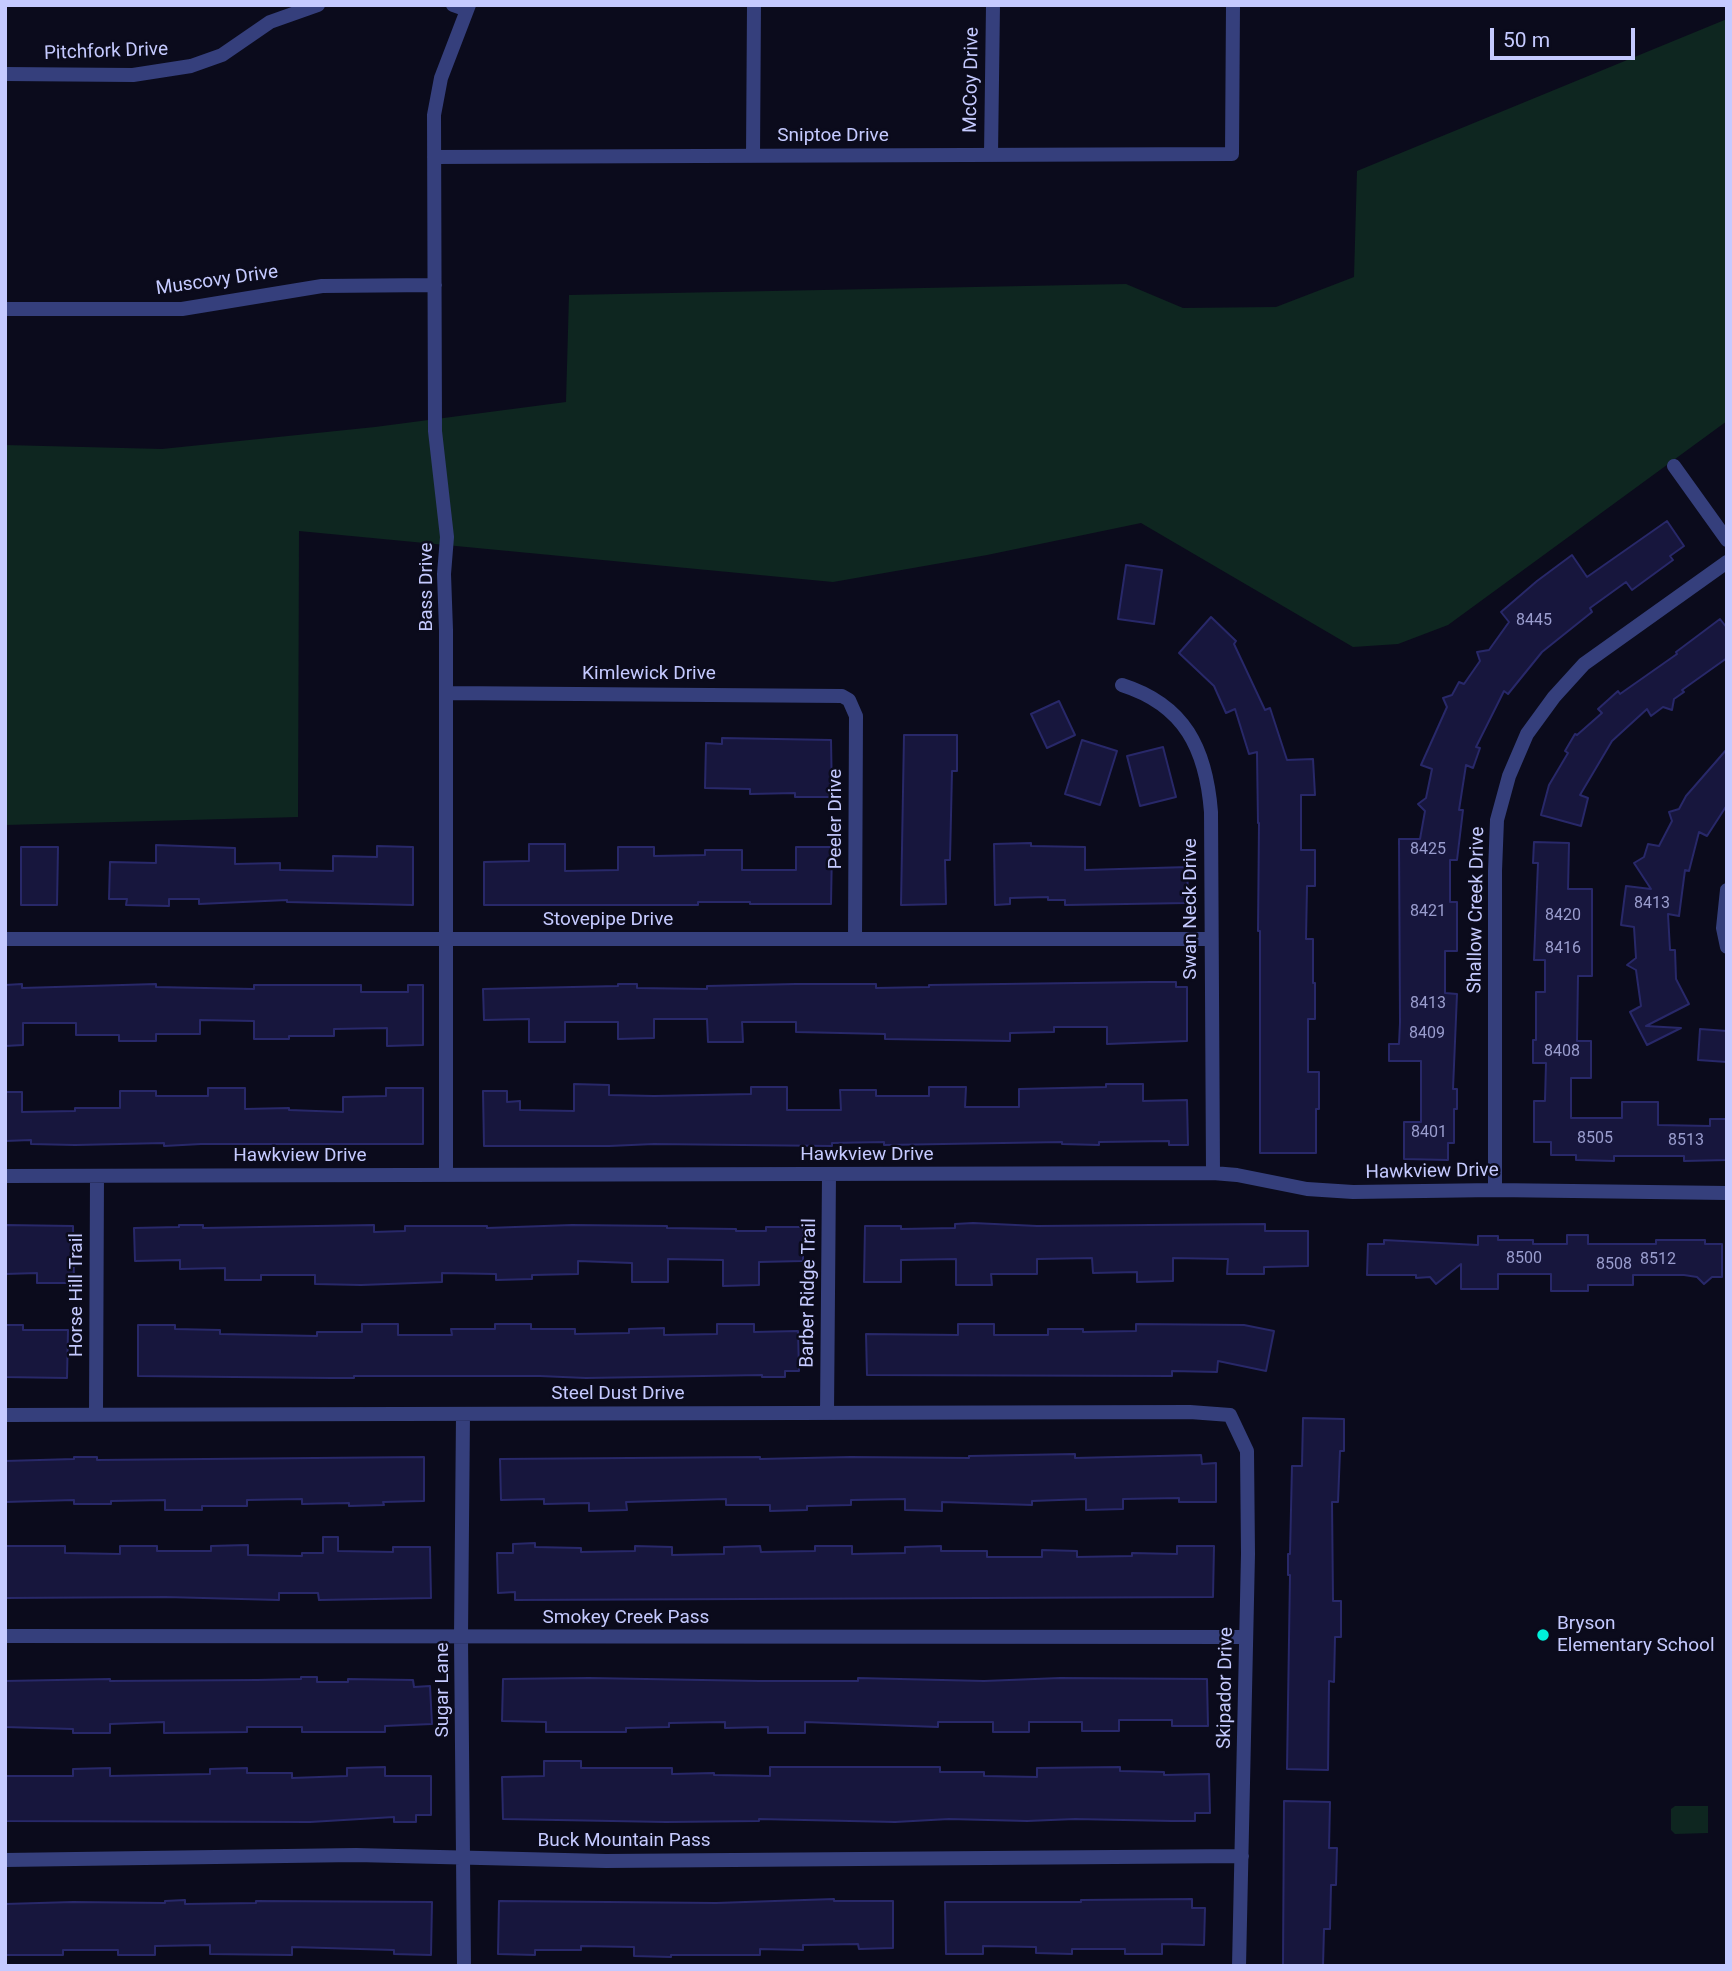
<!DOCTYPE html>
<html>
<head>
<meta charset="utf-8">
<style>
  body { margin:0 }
  #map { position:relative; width:1732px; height:1971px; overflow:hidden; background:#0b0b1c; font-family:Roboto,sans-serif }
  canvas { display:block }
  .frame { position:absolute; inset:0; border:7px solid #c5caff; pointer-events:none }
  .scale { position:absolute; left:1490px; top:28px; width:145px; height:32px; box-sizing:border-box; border:4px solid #c5caff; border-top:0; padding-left:9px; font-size:21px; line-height:24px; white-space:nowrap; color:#c5caff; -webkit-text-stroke:5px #0b0b1c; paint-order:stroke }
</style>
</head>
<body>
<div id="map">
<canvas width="1732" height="1971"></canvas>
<div class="frame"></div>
<div class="scale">50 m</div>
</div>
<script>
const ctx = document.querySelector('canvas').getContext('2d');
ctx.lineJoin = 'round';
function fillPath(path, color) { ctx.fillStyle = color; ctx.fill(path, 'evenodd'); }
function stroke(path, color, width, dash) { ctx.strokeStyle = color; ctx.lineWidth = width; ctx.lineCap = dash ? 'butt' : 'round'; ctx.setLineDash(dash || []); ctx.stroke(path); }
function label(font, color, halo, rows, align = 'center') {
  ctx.font = font + ' Roboto,sans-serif'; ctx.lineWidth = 5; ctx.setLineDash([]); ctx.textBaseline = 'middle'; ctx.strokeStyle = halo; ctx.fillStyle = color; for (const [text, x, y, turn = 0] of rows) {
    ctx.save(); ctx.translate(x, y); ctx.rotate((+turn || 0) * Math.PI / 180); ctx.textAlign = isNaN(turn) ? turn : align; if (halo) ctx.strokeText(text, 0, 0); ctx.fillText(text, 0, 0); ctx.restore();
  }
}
const green = new Path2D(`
  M1727,19V421L1448,625L1398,644L1353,647L1141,523L987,555L833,582L299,531L298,817L5,825V445L162,449L375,427L566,402L569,295L1126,284L1183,308L1276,307L1354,277L1357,171Z
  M1675,1806H1708V1833L1675,1834L1671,1830V1809Z`);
const building = new Path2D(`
  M1667,521L1684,546L1670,556L1673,560L1632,590L1626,582L1590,608L1592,612L1542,652L1508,694L1504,691L1476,747L1480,748L1473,768L1466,765L1459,810H1463L1457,860H1450V902H1457V951H1445V993L1457,994L1453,1089H1457V1109H1454V1143H1448V1160L1404,1159V1122H1421V1061H1389V1044H1399L1400,1023L1399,839H1420L1425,811L1418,804L1426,798L1432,769L1421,765L1447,707L1443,698L1452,695L1459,682L1464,684L1480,661L1477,652L1489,650L1509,622L1501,612L1537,581L1572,555L1587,577Z
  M1126,565L1162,570L1154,624L1118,619Z
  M1211,617L1236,641L1234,644L1265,710L1270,708L1287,760L1313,759L1315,795H1301V850H1315V886H1307L1306,939H1313V983H1315V1019H1308V1072H1319V1109H1316V1153H1260V931H1258L1259,823H1258L1257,752L1249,754L1235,709L1226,713L1214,686L1179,653Z
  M1720,619L1727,628V658L1682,690L1684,692L1674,699L1672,710L1663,707L1651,716L1647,709L1612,741L1580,795L1588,798L1581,826L1541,815L1549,785L1568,753L1565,751L1575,734L1577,735L1602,713L1598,709L1618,691L1620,694L1677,654L1676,652Z
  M1059,701L1075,735L1047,748L1031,714Z
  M904,735H957V771H952L950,860H945L946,904L901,905Z
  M722,738L831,740L832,797H795V793L750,794V789L705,788L706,743L722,744Z
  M1082,740L1117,751L1100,805L1065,794Z
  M1163,747L1176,797L1140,806L1127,756Z
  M1727,749V805L1707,836L1699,832L1689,871L1685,870L1679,916L1668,914L1670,950H1675L1676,979L1689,1004L1646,1026L1681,1028L1647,1045L1630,1012L1641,1006L1636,970L1627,965L1636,958L1634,927L1621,925L1626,886L1651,889L1634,863L1644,857L1648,844L1659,846L1672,821L1669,812L1679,809L1686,796Z
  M1534,842L1569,843L1568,889H1592V976H1578L1577,1041H1591V1078H1571V1118H1622V1102H1658V1125L1710,1126V1119H1727V1160L1684,1161V1156H1614V1161L1576,1160V1155H1551V1142H1534V1101H1545L1546,1063H1533V1040H1536V992H1545V960H1534L1538,863H1533Z
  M1031,843V846L1085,847V870L1188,867L1187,903L1065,905V900H1048V897L1010,898V904L995,905L994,844Z
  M529,844H565V871L618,870V847H654V856L705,855V850H742V870H796V847H832L831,904H750V902H698V905H484V862L529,861Z
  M156,845L235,848V864L280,863V870L333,871V856L377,857V846L413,847V905L287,902V900L199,904V899H169V906L126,905L127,899H109L110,862L156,863Z
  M21,847H58L57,905H21Z
  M1151,982H1176V987H1187V1041L1107,1044V1027H1054V1032L1010,1033V1041L885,1039V1034L796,1032V1022H742L743,1042H708L707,1019H654V1038L618,1039V1022H565V1042H529V1019L484,1020L483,989L618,986V984H637V988L707,989V986L796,984H876V988L929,987V985Z
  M22,984V988L156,984V987L254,989V985H361V992H408V985H423V1045L387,1046V1028L334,1029V1036H289V1039H254V1021L200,1020V1034H156V1041H119V1035H76V1023H23V1045L5,1046V985Z
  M1700,1029L1727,1031V1062L1698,1060Z
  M574,1084L609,1085V1095L654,1096L751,1094V1087H787V1110H841L840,1090H876V1096H929V1087H966L965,1107H1019V1089L1106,1087V1084H1143V1101L1187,1100L1188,1145H1169V1141L1099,1142V1145L1062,1144V1142L884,1145V1142L832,1143V1146L654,1144L609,1146H484L483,1091H507V1102L520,1101V1110L574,1111Z
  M208,1088H245V1109L289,1108V1110L343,1112V1097L386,1096V1088H423V1144H201L164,1146V1143L75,1145L31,1144V1140L5,1141V1092H22V1112L75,1111V1108H120V1091H156V1096H208Z
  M973,1223L1037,1226L1265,1224V1231H1308V1266L1264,1267V1274H1227L1228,1259L1173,1258V1281L1137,1282V1272L1093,1273L1092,1258L1037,1259V1274H991L992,1285H956V1259L901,1260V1282H864L865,1226H901V1229L955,1228V1224Z
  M5,1225L73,1226L74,1283H37V1273L5,1274Z
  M179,1225H203V1228L374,1225V1232L405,1231V1226H487V1228L572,1225L667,1226V1228L736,1229V1231H766V1227H803V1261L759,1262V1285L723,1286V1260L668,1259V1282H632V1263L578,1261V1274L532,1275V1279L496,1280V1274L442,1273V1282L361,1285L315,1284V1275H261V1280H225V1268L180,1269V1260L135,1261L134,1228L179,1227Z
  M1567,1235H1588V1244H1656V1240H1705V1244H1722V1277H1712L1704,1284L1697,1277L1684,1275H1633V1285H1588V1291H1551V1274H1498V1289H1461V1264L1436,1284L1430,1277L1416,1278V1275H1367L1368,1244H1384V1240L1478,1245V1236H1498V1240H1533V1244H1567Z
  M362,1324H398V1335H452L451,1329H495V1324H531V1329H575V1334L629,1333V1329L664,1328V1335L717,1334V1324H754V1332L798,1331L799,1371H785V1377H762V1375L586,1378L540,1376H354V1378H331L138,1376V1325H175V1329L220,1330V1334L317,1336V1332H362Z
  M958,1324H994V1335H1048V1329H1083V1332L1136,1331V1324L1244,1325L1274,1331L1266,1371L1218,1361L1217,1372L1172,1371V1376L867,1375L866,1334L958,1335Z
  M5,1325H23V1330H68L67,1378L5,1377Z
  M1303,1418L1344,1419V1451H1340L1338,1502H1332L1333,1601H1341V1637H1335L1334,1682L1329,1681L1328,1770L1287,1769L1290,1575H1288V1554H1290L1292,1466H1302Z
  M1075,1454V1458L1201,1455L1202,1464L1216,1463V1502H1179V1498L1123,1499V1509L1086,1510V1499L1032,1501V1505L942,1502V1511L905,1510V1499L851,1500V1505L807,1506V1510L770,1511V1505H726V1499L626,1502L627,1510L589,1511V1503L544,1504V1499L501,1500L500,1459L760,1457V1459L851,1457L969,1458V1456Z
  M74,1457H97V1460L424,1457V1501L383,1502L384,1505L349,1506V1503L302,1504V1499L247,1500V1506H202V1510H165V1500L111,1501V1504H74V1500L5,1502V1461L74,1459Z
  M323,1537H338V1551L393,1552V1547H430L431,1598L319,1600L318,1593H279V1600L166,1597L5,1598V1546H65V1553L120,1554V1546H157V1551H211V1546L248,1545V1555L302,1556V1553H323Z
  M535,1543V1547L581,1548V1552L635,1551V1546L672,1547V1555L724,1554V1547L760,1546L761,1552L815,1551V1546H852V1554L905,1553V1547L941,1546V1551H987V1557H1042V1550L1077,1551V1557L1132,1556V1553L1177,1554V1546H1214L1213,1597L515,1600V1592L498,1593L497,1553H513V1544Z
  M301,1677H317V1682H348V1679L413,1680L414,1687L430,1686L432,1724L385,1726V1732H302V1727H247V1732L164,1733V1722L110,1724V1733H73V1729L5,1727V1681L110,1679V1681L257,1680L301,1679Z
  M589,1678L759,1681H858V1678L984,1681L1060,1678L1207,1679L1208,1726H1172V1720H1119V1731H1082V1722H1029V1732H993V1722H938V1727L805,1722V1733H768V1727L725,1728V1722L669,1723V1727L626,1728V1732H546V1722L502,1721L503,1679Z
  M544,1761H581V1768H672V1774L714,1773V1775L770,1776V1767H940V1772H984V1776L1037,1777V1768L1120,1767V1771L1164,1772V1775L1209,1774L1210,1813H1195V1821H1172L1075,1819L1027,1821L949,1819L895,1822L759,1819V1821L666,1822L503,1819L502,1777L544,1776Z
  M385,1767V1776H431V1815H416V1822H394V1817L310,1822L5,1821V1776H73V1769L110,1768V1776L210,1774V1769L247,1768V1773H292V1778L347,1776V1768Z
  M1284,1801L1330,1802L1329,1848H1337L1336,1885H1331L1330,1929H1324L1323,1966H1283Z
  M834,1899V1901H893V1948L859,1949L858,1944L803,1945V1950L760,1949V1955H671V1957L634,1956V1947L581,1946V1950H535V1955L498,1954L499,1901L716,1903Z
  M1192,1899V1908H1205L1204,1945L1162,1944V1954H1125V1949H1072V1954L1036,1953V1947L983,1946V1954H946L945,1902H1081V1900Z
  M185,1900V1904L256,1903V1901L432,1902L431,1955L394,1954V1950L292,1947V1955L210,1954V1945L155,1946V1955H118V1950H63V1955H5V1904L73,1902L165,1903V1901Z`);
const minor = new Path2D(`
  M453,5L467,10
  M5,74L133,75L191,66L222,55L270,22L318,5
  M991,155L993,5
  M753,156L754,5
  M434,157L1232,154L1233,5
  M5,309H182L322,286L435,285
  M1674,466L1727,540
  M1122,685C1185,705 1206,749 1211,812L1213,1173
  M446,693L842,696L849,700L856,716L855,939
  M1727,890L1723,928L1727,947
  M5,939H1210
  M446,1175V630L444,574L447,537L435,431L434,115L441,78L469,5
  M5,1176L1213,1173L1237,1175L1307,1189L1353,1192L1495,1190L1727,1193
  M1495,1190V871L1497,820L1509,776L1527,734L1554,697L1584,664L1727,562
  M827,1413L829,1174
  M96,1414L97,1176
  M463,1414L461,1637L464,1966
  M5,1415L1190,1412L1230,1415L1247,1451L1248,1554L1239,1966
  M5,1636L1246,1637
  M5,1860L356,1855L606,1861L1242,1856`);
const markers = [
  [1543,1635,7,"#00f0da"]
];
const numberNames = [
  ["8445",1534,621],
  ["8425",1428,850],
  ["8413",1652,904],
  ["8421",1428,912],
  ["8420",1563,916],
  ["8416",1563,949],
  ["8413",1428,1004],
  ["8409",1427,1034],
  ["8408",1562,1052],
  ["8401",1429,1133],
  ["8505",1595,1139],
  ["8513",1686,1141],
  ["8500",1524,1259],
  ["8512",1658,1260],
  ["8508",1614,1265]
];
const streetNames = [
  ["Pitchfork Drive",106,52,-2],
  ["McCoy Drive",972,80,-89],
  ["Sniptoe Drive",833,136],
  ["Muscovy Drive",217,281,-8],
  ["Bass Drive",427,587,-90],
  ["Kimlewick Drive",649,674],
  ["Peeler Drive",836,819,-90],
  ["Swan Neck Drive",1191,909,-90],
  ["Shallow Creek Drive",1477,910,-89],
  ["Stovepipe Drive",608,920],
  ["Hawkview Drive",867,1155],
  ["Hawkview Drive",300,1156],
  ["Hawkview Drive",1432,1172,-1],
  ["Barber Ridge Trail",809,1293,-89],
  ["Horse Hill Trail",77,1295,-90],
  ["Steel Dust Drive",618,1394],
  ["Smokey Creek Pass",626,1618],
  ["Skipador Drive",1226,1688,-89],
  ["Sugar Lane",443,1690,-90],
  ["Buck Mountain Pass",624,1841]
];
const poiNames = [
  ["Bryson",1557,1624],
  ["Elementary School",1557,1646]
];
fillPath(green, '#0e2620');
fillPath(building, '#17163d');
stroke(building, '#282869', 2);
stroke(minor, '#353f7c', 14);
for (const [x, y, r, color] of markers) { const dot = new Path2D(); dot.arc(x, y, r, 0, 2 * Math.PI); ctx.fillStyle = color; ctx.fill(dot); stroke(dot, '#0b0b1c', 2.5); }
label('16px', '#9a9dce', null, numberNames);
label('19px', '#c5caff', '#0b0b1c', streetNames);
label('19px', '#c5caff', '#0b0b1c', poiNames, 'left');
</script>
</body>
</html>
